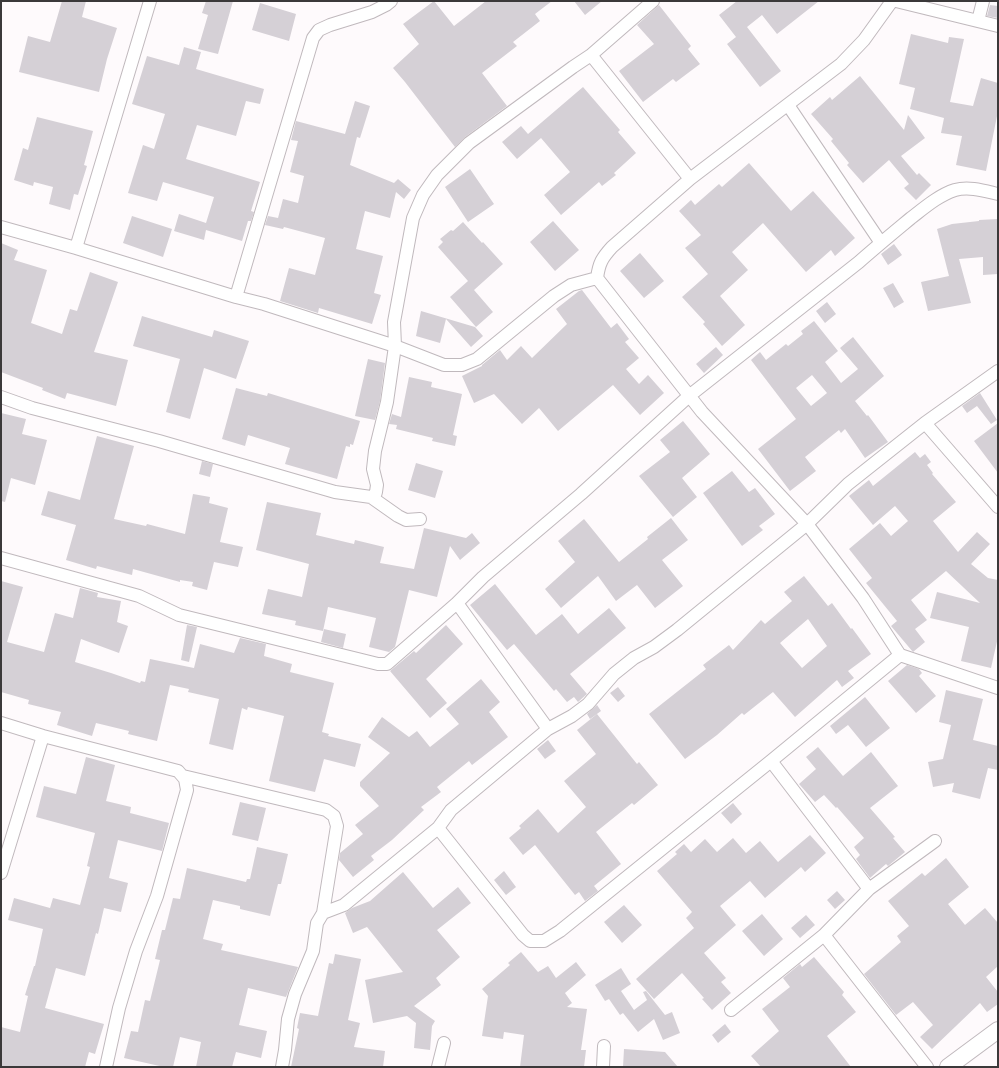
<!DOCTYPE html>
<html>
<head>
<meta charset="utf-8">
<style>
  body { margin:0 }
  #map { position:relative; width:999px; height:1068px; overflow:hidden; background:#fefafc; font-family:Arial,sans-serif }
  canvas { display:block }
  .frame { position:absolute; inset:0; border:2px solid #3b393a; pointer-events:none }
</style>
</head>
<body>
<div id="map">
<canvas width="999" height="1068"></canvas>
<div class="frame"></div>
</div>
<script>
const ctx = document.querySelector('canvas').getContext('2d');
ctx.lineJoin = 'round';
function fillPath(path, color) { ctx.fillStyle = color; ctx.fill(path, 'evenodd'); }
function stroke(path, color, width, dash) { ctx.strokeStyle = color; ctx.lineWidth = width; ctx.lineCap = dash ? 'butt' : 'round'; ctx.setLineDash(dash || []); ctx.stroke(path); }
const building = new Path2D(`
  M62,1H86L82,17L117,28L107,59L99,92L19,72L28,36L50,42Z
  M206,1H233L218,54L198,49L208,15L202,13Z
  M434,1L454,26L486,1H552L535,14L540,21L513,42L517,46L482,73L507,106L465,137L455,147L405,82L393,68L419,44L403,24Z
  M574,1H602L585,15Z
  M737,1H819L777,34L762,15L747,27L781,71L760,87L727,44L736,37L719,15Z
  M260,3L296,14L289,41L252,30Z
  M659,5L691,46L688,49L700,64L676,82L673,79L643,102L619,71L654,44L637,25Z
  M990,5L998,6V18L987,16Z
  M911,34L948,43L949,37L964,39L950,102L973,106L981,78L998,83V111L986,171L956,165L962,136L941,133L944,118L910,109L915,88L899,84Z
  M184,47L201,52L196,69L264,89L260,104L246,101L236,136L197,125L186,159L260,182L251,211L254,212L251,221H248L242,241L206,230L204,240L174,231L179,214L206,223L214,197L163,182L157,201L128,193L143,145L154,149L165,114L132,104L147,56L179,65Z
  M860,76L904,130L908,115L925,138L901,156L917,175L919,173L931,185L916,200L904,188L909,184L889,160L863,183L847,165L849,163L831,141L833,139L811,114L830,97L832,100Z
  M583,87L620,130L618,132L636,153L614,173L616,175L602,186L599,182L561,215L544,195L570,172L541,138L517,159L502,142L521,126L528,134Z
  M355,101L370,106L360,138L357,137L350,165L394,183L398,179L411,190L404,199L396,192L390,218L365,211L356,249L383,256L374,293L381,295L372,324L319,308L318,313L280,301L289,268L315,275L325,238L284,227L283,229L265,225L268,216L278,218L283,199L298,203L304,176L290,172L298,141L291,140L296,121L345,134Z
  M37,117L93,131L84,165L87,166L78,195L74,194L70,210L49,204L53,187L34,182L33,186L14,180L23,148L28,150Z
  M749,163L791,211L813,191L855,238L835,256L831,250L806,272L763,223L732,252L748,270L720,296L745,325L722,346L703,324L705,322L682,297L708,274L685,248L701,235L679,211L691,200L695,205L719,184L722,187Z
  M470,169L494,204L468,222L445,187Z
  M132,216L172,229L163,257L123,243Z
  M998,219V274L983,275V257L959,259L971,303L928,311L921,282L949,276L937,229L952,224L979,221V220Z
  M553,221L579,250L555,271L530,242Z
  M463,222L482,243L483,242L503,264L474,290L493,312L476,327L450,297L468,281L438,247L443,242L440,239L451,230L453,231Z
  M1,243L18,250L14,260L47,270L31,323L62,334L70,309L77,311L90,272L118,282L94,352L128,360L116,406L67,393L65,399L42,390L43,388L1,372Z
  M894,244L902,255L888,265L881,254Z
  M640,253L664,281L644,298L620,271Z
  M893,283L904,302L894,308L883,288Z
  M582,290L611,328L617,323L629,339L625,342L639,358L626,369L639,384L648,375L664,393L640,415L613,385L558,431L539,408L522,424L494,394L474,403L462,376L482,366V365L500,350L507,360L521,346L532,358L567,324L556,309L579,291Z
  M827,302L836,314L825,323L816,311Z
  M421,311L475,327L483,336L471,347L446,319L440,343L416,336Z
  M142,316L212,337L214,330L249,341L236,379L204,368L190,419L166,412L180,359L133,346Z
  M814,321L838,351L825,362L841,383L858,369L840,348L853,337L884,376L855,401L867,416L868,415L888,442L865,458L845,429L841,433L839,430L805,457L816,471L790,491L758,449L796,419L751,360L760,352L766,360L786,344L788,346L803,334L801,331ZM812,375L827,393L811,406L796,388Z
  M716,347L723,355L704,373L696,364Z
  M368,359L385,363L380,401L375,420L355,416Z
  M409,377L432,382L431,387L462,394L453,435L457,436L455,446L432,441L433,438L396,429L397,425L389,424L392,414L401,417Z
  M236,388L267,396L268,393L360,421L353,445L350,444V447L346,446L337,479L285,464L290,448L248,435L245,446L222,439Z
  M980,393L997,420L991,424L977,406L967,413L962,406Z
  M1,413L26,419L22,434L47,440L35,485L11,478L5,502L1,501Z
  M683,421L710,454L682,478L697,497L673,517L639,476L670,452L660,440Z
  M998,423V473L974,441Z
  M97,436L134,446L114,519L146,526L147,524L185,534L193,494L210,497L209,503L228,508L220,542L243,547L238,567L214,562L207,590L192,586L193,582L180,580V582L133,569L132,575L97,566L96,569L66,560L76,525L41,515L48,491L80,500Z
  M915,452L920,458L925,454L931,462L927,465L933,473L932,474L956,502L933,521L958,552L977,532L990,544L971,564L988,578L998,580V637L991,668L961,661L969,627L930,618L937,592L980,603L946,571L911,600L927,620L915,629L925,642L913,652L891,626L897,621L866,583L872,578L849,549L880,523L891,536L908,521L895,506L873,525L849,496L869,480L873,486Z
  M202,461L213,464L210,477L199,474Z
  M416,463L443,471L435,498L408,490Z
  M732,471L749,492L755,488L775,514L759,526L763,530L742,546L703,493Z
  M267,502L321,513L316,535L354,544L355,540L384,547L380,563L414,569L424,528L466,538L472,533L480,543L460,560L450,546L437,597L409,590L395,647L389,652L369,647L376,618L328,607L323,631L295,625L296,621L262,614L268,589L302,597L309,564L256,550Z
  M671,518L688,540L662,560L683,586L655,608L637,585L616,601L598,576L561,608L545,589L575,562L558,541L584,519L619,562L648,539L647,537Z
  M804,576L828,606L832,603L851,629L852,628L871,654L848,671L854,678L842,687L837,680L795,717L773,692L744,715L742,713L717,735L685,759L649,714L706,669L703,665L729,645L733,650L761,620L765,624L792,601L784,592ZM808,619L827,646L802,668L780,643Z
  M1,581L23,587L7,642L44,652L55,613L73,618L80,588L98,593L97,597L121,601L117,622L128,626L119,653L81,639L75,662L111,673L140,683L141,681L145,682L150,659L194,668L200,644L234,653L240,638L266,644L264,656L292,664L290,672L334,683L322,732L329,734L328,736L361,744L355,767L324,759L315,792L269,781L284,716L248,707L247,710L242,708L233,750L209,744L219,699L188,692L189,689L170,685L157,741L128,734L129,731L96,723L92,736L57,725L61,712L28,704L29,700L1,692Z
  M495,584L536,635L562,614L578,634L609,608L626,628L570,674L587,694L578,702L574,697L567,702L556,689L554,691L514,644L507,650L470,605Z
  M187,625L197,627L189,662L181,660Z
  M446,625L463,644L426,679L447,703L430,718L390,671L414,651L416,653Z
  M324,629L346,634L343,648L321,642Z
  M907,665L919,669L922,673L919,676L936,696L916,713L888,681Z
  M481,679L500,702L489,712L508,737L472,765L469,761L437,787L441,792L421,807L424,810L392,840L371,856L374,860L353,877L339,860L340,853L363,834L355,825L379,806L360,786V782L390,753L368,737L382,717L409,737L417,731L430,747L459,724L446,709Z
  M618,687L625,696L618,702L610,693Z
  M946,690L983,699L973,740L998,746V770L988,768L980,799L952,792L954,783L933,787L928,762L943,759L951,725L939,722Z
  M865,697L890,728L866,747L848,725L836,734L830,726Z
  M597,705L601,711L590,719L587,714Z
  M597,714L637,764L639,762L658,785L634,805L632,803L596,832L621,864L594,886L598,891L585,901L579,892L575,895L535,845L523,855L509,838L521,828L519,826L538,809L558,833L586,807L564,781L596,754L577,730Z
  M548,740L556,751L545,759L537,749Z
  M818,747L843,776L871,752L898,786L870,808L895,837L893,838L905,852L888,866L886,864L870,878L856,859L860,855L854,847L864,838L837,807L836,808L824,795L815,802L799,784L816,769L806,757Z
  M86,757L115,765L106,801L131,807L130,813L169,823L162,851L118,840L109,878L128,883L121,912L104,908L98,934L96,933L85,976L56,968L45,1008L104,1024L95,1054L89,1052L85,1067H1V1027L20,1032L28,996L25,995L34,966H35L43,929L8,920L14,898L50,908L53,898L80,905L90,867L87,866L95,833L36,817L44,786L76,794Z
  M240,802L266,808L258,841L232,835Z
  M733,803L742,814L731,824L721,813Z
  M810,835L826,853L805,872L801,867L765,898L750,881L720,906L736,925L704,953L726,978L721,982L731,993L712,1010L702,999L704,998L682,973L654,999L636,979L694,928L686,918L692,912L657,871L677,854L675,852L684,844L691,852L705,839L717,852L733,838L746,853L760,841L778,862Z
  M257,847L288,854L281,884H278L270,916L240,909V906L213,900L203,939L223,944L221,950L298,967L286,997L248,988L239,1025L267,1031L261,1058L236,1052L232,1067H196L201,1042L180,1037L173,1067H164L124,1058L131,1031L138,1032L145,1000L150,1001L160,960L155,959L162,930H165L173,898L180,899L187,868L246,882L247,879H250Z
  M946,858L969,887L948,904L965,925L985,908L998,923V966L986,977L998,992V1004L987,1012L980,1003L932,1049L920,1037L933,1025L913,1002L896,1015L864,974L901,942L897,936L909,926L888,901L922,873L925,876Z
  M504,871L516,887L506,895L494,880Z
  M403,872L433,908L458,887L471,903L437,930L460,957L436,978L441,985L414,1006L435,1021L432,1026L430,1050L414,1048L416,1023L407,1016L373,1023L365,980L403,972L367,927L353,933L345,913L352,908L370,901Z
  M837,891L845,900L835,909L827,900Z
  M624,905L642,925L622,943L604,922Z
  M762,914L783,939L764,956L742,931Z
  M806,915L815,925L800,938L791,928Z
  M521,952L538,972L548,966L556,978L576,962L586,975L565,993L572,1003L567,1007L587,1009L581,1050H586L584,1067H520L524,1035L504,1032L503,1039L482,1036L488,996L482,989L510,965L508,963Z
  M335,954L361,959L348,1020L360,1023L354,1047L385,1051L383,1067H291L299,1029L297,1028L300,1013L318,1016L329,963L333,964Z
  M814,957L844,992L842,995L856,1012L827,1036L851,1067H761L751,1056L779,1031L762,1009L790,987L783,978L800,964L802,967Z
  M621,968L631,984L621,991L634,1010L647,1000L643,992L646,991L665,1015L672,1012L680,1033L663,1040L654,1019L638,1032L623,1013L620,1015L609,999L605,1001L595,985Z
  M725,1024L731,1032L718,1043L712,1035Z
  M624,1049L665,1052L678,1067H623Z`);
const street = new Path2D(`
  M892,1L864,40L841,64L690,179L612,247C602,258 599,263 597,278L702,412L807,524L863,598L900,655L998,688
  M896,1L998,26
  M978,21L983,1
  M591,55L690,179
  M788,105L881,243
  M1,227L76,248L236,297L264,304L395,346L444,365H462L477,359L554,296L571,285L597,278
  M76,248L150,1
  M236,297L313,38L319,30L330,25L372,12L386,5L391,1
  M1,397L32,408L159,441L335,492L371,497L398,516L406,520L420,519
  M925,423L998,507
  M371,497L375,495L376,492L377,485L373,469L375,451L387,402L395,346L394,322L413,218L423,195L437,175L469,143L573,67L591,55L653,1
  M1,558L139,596L179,615L378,664H387L457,603L483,577L581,494L689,396L859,262C876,247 893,233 911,218C924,208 939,195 955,190C969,186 985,191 998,194
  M457,603L548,729
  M1,723L43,736L178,771L185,779L187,790L157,896L136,951L119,1008L106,1067
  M771,761L869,889
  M183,776L326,810L334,816L337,826L323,913
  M438,828L523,935L530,941H544L560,931L771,761L900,655
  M1,873L43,736
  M824,935L927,1067
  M731,1010L824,935L869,889L935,841
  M282,1067L285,1050L288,1019L295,994L313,951L317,923L323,913L344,905L438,828L451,810L548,729L572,716L588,704L614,674L634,658L654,647L677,630L807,524L848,484L925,423L998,371
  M438,1067L444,1043
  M603,1067L604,1046`);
const secondary = new Path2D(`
  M948,1067L998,1030`);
fillPath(building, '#d5d0d6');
stroke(street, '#c0b9bd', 14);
stroke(secondary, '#c0b9bd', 18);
stroke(street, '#fff', 12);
stroke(secondary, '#fff', 16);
</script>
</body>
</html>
